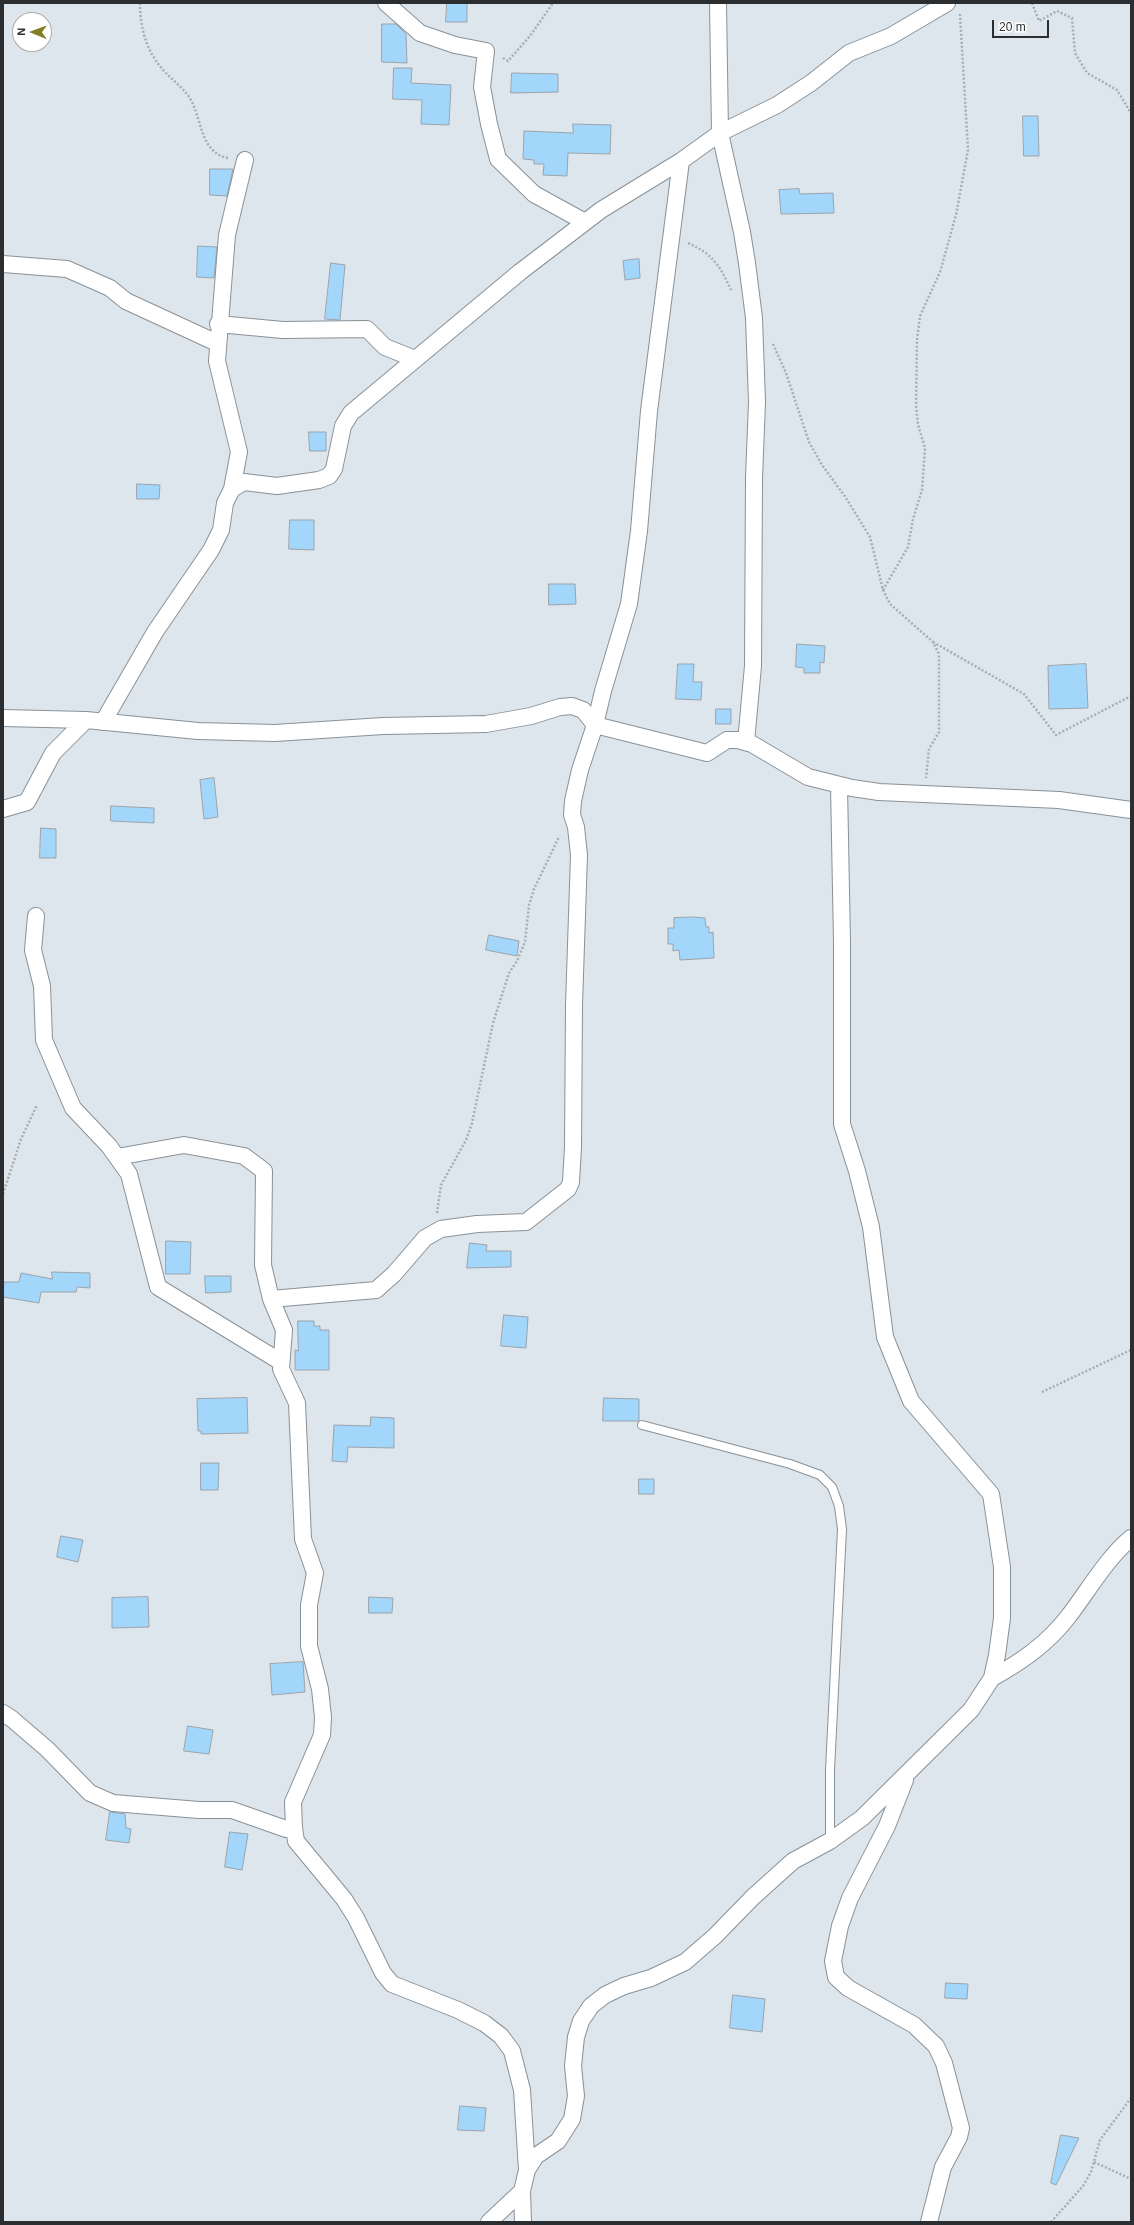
<!DOCTYPE html>
<html>
<head>
<meta charset="utf-8">
<style>
  body { margin:0 }
  #map { position:relative; width:1134px; height:2225px; overflow:hidden; background:#dde6ed; font-family:Helvetica,sans-serif }
  canvas { display:block }
  .frame { position:absolute; inset:0; border:4px solid #2a2e30; pointer-events:none }
  .north { position:absolute; left:12px; top:12px; width:40px; height:40px; box-sizing:border-box; background:#fff; border:1px solid #aaabac; border-radius:50%; rotate:271deg; font-size:11px; font-weight:700; line-height:16px; text-align:center; color:#2a2e30 }
  .north::after { content:''; display:block; margin:auto; width:14px; height:18px; background:#827e25; clip-path:polygon(50% 0,100% 100%,50% 72%,0 100%) }
  .scale { position:absolute; left:992px; top:20px; width:57px; height:18px; box-sizing:border-box; border:2px solid #2a2e30; border-top:0; padding-left:5px; font-size:12px; line-height:14px; white-space:nowrap; color:#2a2e30; -webkit-text-stroke:3px #fff; paint-order:stroke }
</style>
</head>
<body>
<div id="map">
<canvas width="1134" height="2225"></canvas>
<div class="frame"></div>
<div class="north">N</div>
<div class="scale">20 m</div>
</div>
<script>
const ctx = document.querySelector('canvas').getContext('2d');
ctx.lineJoin = 'round';
function fillPath(path, color) { ctx.fillStyle = color; ctx.fill(path, 'evenodd'); }
function stroke(path, color, width, dash) { ctx.strokeStyle = color; ctx.lineWidth = width; ctx.lineCap = dash ? 'butt' : 'round'; ctx.setLineDash(dash || []); ctx.stroke(path); }
const building = new Path2D(`
  M447,3H467V22H446Z
  M382,24H396L406,34L407,63L382,62Z
  M394,68H412L411,83L451,85L449,125L421,124L422,100L393,99Z
  M512,73L558,74V92L511,93Z
  M1023,116H1038L1039,156H1024Z
  M573,124L611,125L610,154L568,153L567,176L543,175L544,164H534V160L523,159L524,131L573,133Z
  M210,169H233L227,196L210,195Z
  M799,189L800,194L833,193L834,213L781,214L779,190Z
  M198,246L217,247L214,278L197,277Z
  M639,259L640,278L625,280L623,261Z
  M331,263L345,265L340,320L325,319Z
  M309,432H326V451H310Z
  M137,484L160,485L159,499H137Z
  M290,520H314V550L289,549Z
  M549,584H575L576,604L549,605Z
  M797,644L825,646L824,663L820,662V673H804V668L796,667Z
  M678,664H694L693,682H702L701,700L676,699Z
  M1086,664L1088,708L1049,709L1048,666Z
  M716,709H731V724H716Z
  M214,778L218,817L204,819L200,780Z
  M111,806L154,808V823L111,821Z
  M41,828L56,829V858H40Z
  M694,917L705,918L706,927H709V933L713,932L714,958L680,960L679,950L673,951V944H668V928H674V918Z
  M489,935L519,941L517,956L486,950Z
  M166,1241L191,1242L190,1274H166Z
  M470,1243L487,1245L486,1251H511V1267L467,1268Z
  M52,1272L90,1273V1288L77,1287L76,1292H41L39,1303L3,1297L4,1282H19L21,1273L52,1279Z
  M205,1276H231V1292L206,1293Z
  M504,1315L528,1317L526,1348L501,1346Z
  M298,1321H314V1326H320V1330H329V1370H295V1350L298,1351Z
  M247,1398L248,1433L201,1434V1431H198L197,1399Z
  M604,1398L639,1399V1421H603Z
  M371,1417L394,1418V1448L348,1447L347,1462L332,1461L334,1425L370,1426Z
  M201,1463H219L218,1490H201Z
  M639,1479H654V1494H639Z
  M61,1536L83,1540L78,1562L57,1557Z
  M148,1597L149,1627L112,1628V1598Z
  M369,1597L393,1598L392,1613H369Z
  M303,1662L305,1692L272,1695L270,1664Z
  M188,1726L213,1730L209,1754L184,1751Z
  M110,1812L125,1814L126,1828L131,1829L129,1843L106,1840Z
  M230,1832L248,1834L242,1870L225,1867Z
  M946,1983L968,1984L967,1999L945,1998Z
  M733,1995L765,1999L762,2032L730,2028Z
  M460,2106L486,2108L484,2131L458,2130Z
  M1061,2135L1079,2138L1056,2185L1051,2183Z`);
const path = new Path2D(`
  M140,3C140,31 148,56 168,75C176,83 185,90 191,100C202,121 201,153 228,158
  M1032,3L1039,21L1057,11L1072,18L1075,53L1087,73L1117,90L1131,113
  M503,58L508,61L530,36L553,3
  M688,243C713,254 720,266 731,290
  M773,344L786,373L809,442L822,465L846,498L870,537L883,590L890,604L933,642L939,654V732L929,749L926,778
  M883,590L908,547L913,519L922,490L925,448L918,425L916,405L917,340L920,316L940,272L956,215L968,150L960,14
  M933,642L1024,694L1056,735L1131,696
  M3,1194L21,1139L37,1105
  M437,1213L441,1185L466,1140L472,1123L493,1023L509,973L517,961L525,942L529,905L534,889L559,837
  M1042,1392L1131,1350
  M1094,2162L1131,2179
  M1051,2222L1083,2186L1091,2172L1100,2140L1131,2098`);
const service = new Path2D(`
  M642,1425L790,1464L820,1475L832,1487L839,1506L842,1529L830,1770V1841`);
const minor = new Path2D(`
  M386,3L420,33L455,45L486,51L482,87L489,124L498,159L534,194L585,222
  M718,3L720,133L742,232L747,263L754,318L757,402L754,478L753,666L746,742
  M3,264L67,269L110,288L126,301L217,343
  M218,324L283,330L367,329L385,347L415,359
  M232,489L239,452L217,361L227,235L245,160
  M3,718L86,720L198,731L275,733L383,726L486,724L531,716L560,707L572,706L583,710L595,725L707,753L727,740H738L752,744L808,777L852,788L879,792L1059,800L1131,810
  M103,722L155,632L211,550L221,530L225,503L232,489L244,482L277,486L319,480L329,476L334,469L343,426L351,413L520,272L601,210L681,161L720,133L777,105L811,83L849,53L891,36L947,3
  M3,809L27,802L53,753L86,720
  M36,916L33,950L42,986L44,1040L73,1108L109,1146L129,1174L158,1287L281,1362
  M117,1157L184,1145L244,1156L264,1171L263,1265L271,1299
  M992,1678C1021,1662 1047,1644 1068,1617C1088,1591 1106,1559 1131,1538
  M3,1713L12,1719L47,1749L90,1793L113,1803L199,1810H232L286,1829L294,1828
  M905,1780L887,1826L850,1898L840,1926L833,1961L836,1977L848,1988L914,2025L936,2046L944,2063L961,2128L959,2137L943,2167L929,2222
  M527,2170L522,2090L512,2051L501,2036L484,2023L458,2010L392,1984L383,1973L356,1918L344,1899L296,1841L294,1828L293,1802L322,1735L323,1717L320,1689L309,1646V1605L315,1573L303,1539L297,1403L281,1369L284,1330L271,1299L376,1290L394,1274L425,1238L441,1229L477,1224L526,1222L568,1189L571,1182L573,1147L574,1005L579,855L576,827L572,815L573,801L580,770L595,725L603,691L629,604L639,531L649,411L681,161
  M489,2222L522,2191
  M523,2222L522,2191L527,2170L536,2156L558,2141L572,2119L576,2096L573,2066L576,2037L581,2021L591,2006L605,1995L624,1986L651,1978L685,1962L715,1936L753,1897L793,1861L830,1841L862,1818L971,1710L992,1678L997,1655L1002,1618V1567L991,1494L911,1401L885,1337L871,1227L857,1171L842,1124V942L839,786`);
fillPath(building, '#a3d6fb');
stroke(building, '#9ba3aa', 1);
stroke(service, '#899198', 10);
stroke(minor, '#899198', 18);
stroke(path, '#a6aeb3', 2.5, [2, 2]);
stroke(service, '#fff', 8);
stroke(minor, '#fff', 16);
</script>
</body>
</html>
